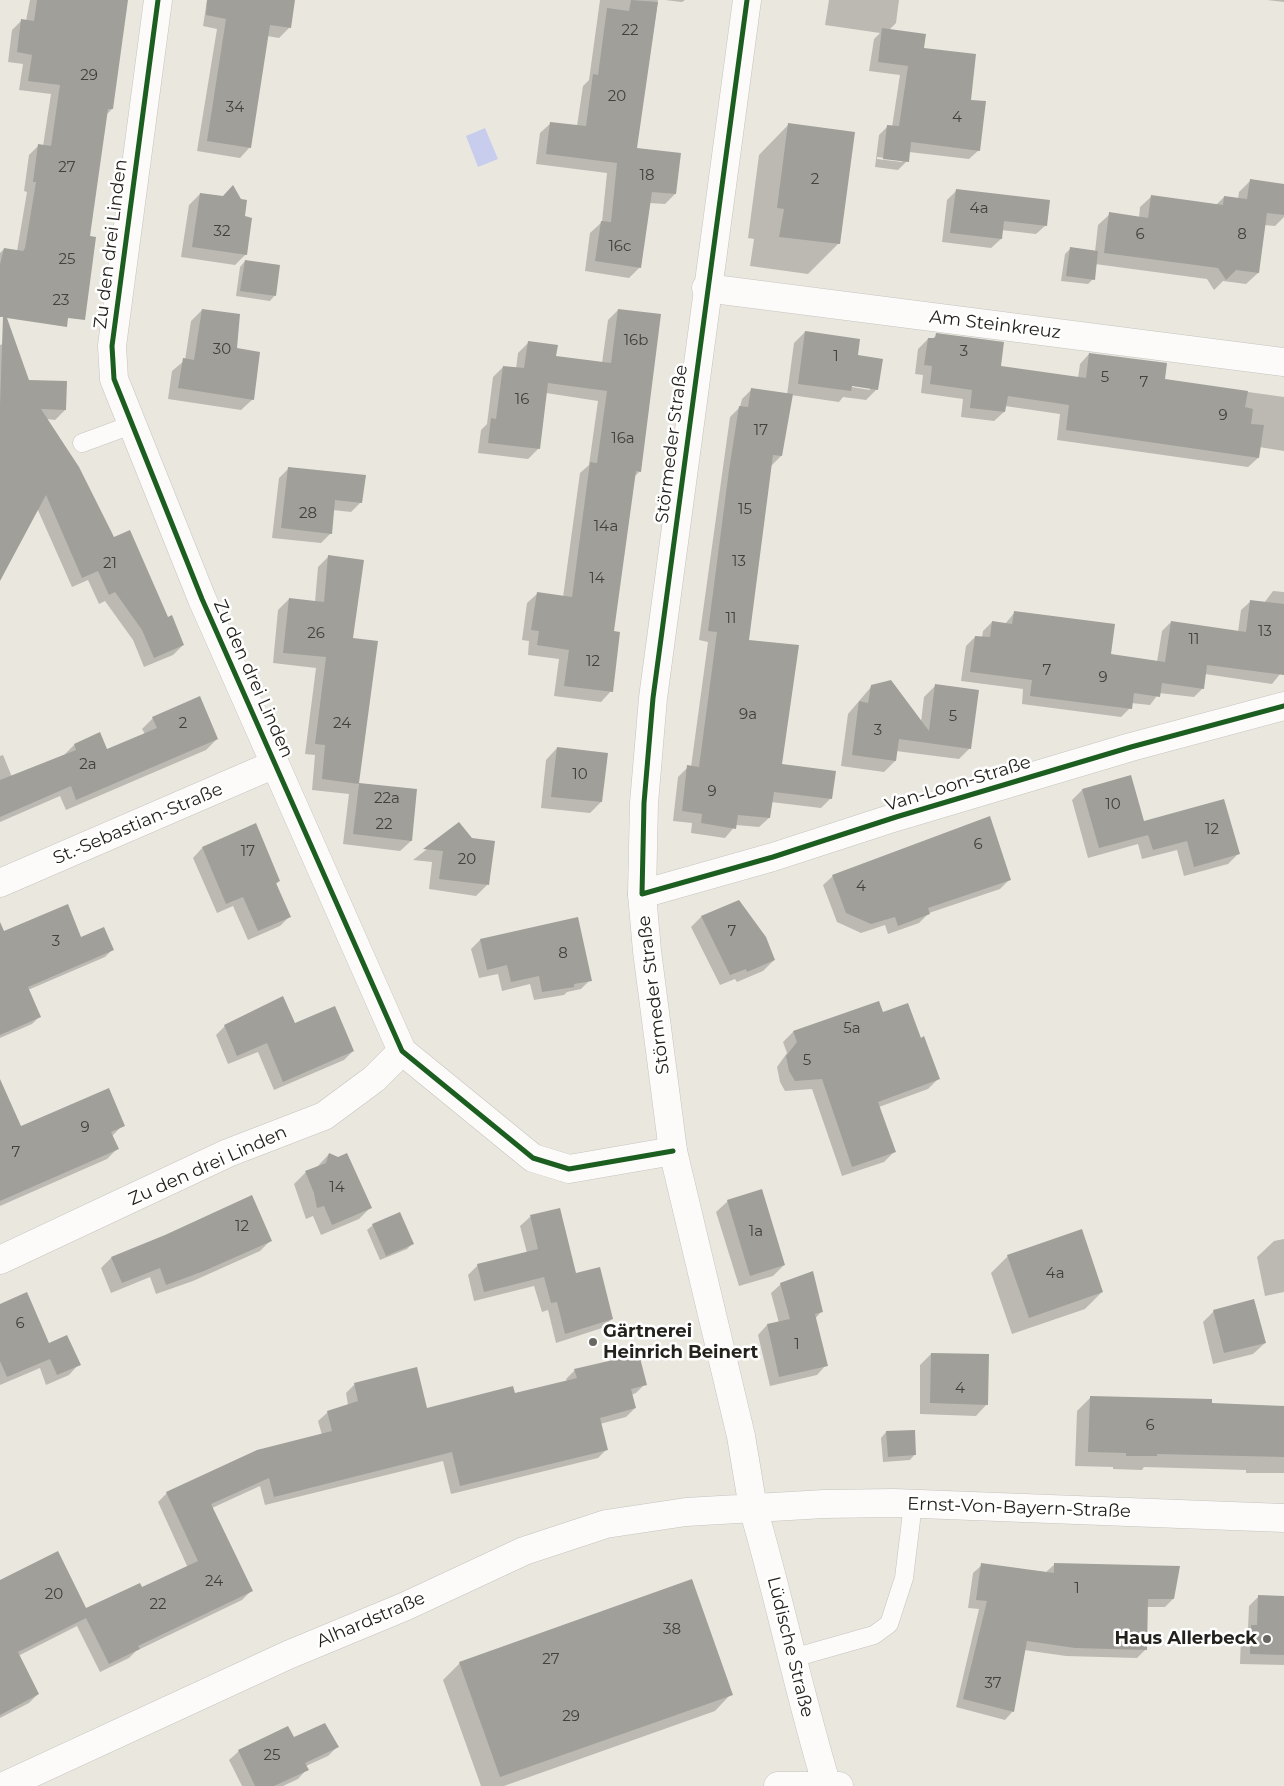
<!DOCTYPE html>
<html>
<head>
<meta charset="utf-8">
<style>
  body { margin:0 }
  canvas { display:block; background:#eae7df }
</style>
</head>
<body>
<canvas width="1284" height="1786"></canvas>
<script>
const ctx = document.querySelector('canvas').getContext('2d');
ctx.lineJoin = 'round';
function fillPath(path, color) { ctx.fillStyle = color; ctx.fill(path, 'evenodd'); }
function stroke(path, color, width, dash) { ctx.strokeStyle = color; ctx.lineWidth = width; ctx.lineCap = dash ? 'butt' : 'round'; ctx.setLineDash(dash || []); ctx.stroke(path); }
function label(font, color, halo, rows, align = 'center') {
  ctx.font = font + ' Montserrat,sans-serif'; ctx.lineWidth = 5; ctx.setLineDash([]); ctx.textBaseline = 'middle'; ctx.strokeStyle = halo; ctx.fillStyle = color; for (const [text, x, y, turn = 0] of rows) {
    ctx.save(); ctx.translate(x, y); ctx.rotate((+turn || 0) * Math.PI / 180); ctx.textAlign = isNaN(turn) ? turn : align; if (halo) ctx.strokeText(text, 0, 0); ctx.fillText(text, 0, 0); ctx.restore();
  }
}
const water = new Path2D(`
  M485,128L498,159L478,167L466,136Z`);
const shadow = new Path2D(`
  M30,0H126L112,109L106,115L0,307V253L4,249L17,251L27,192L24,191L29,155L38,146H43L51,94L19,90L23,64L8,62L12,30L22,20L26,21Z
  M207,0H294L289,28L279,38L267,36L250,147L240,158L197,151L217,29L203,26Z
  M600,0H658L636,149L675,194L665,204L649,203L640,267L629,278L585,271L590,233L602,222L607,173L536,164L540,133L551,123L577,126L583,86L589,80Z
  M665,0H685L682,2Z
  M829,0H899L896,23L889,30L969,101L979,150L969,159L909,152L907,161L898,170L875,167L879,135L888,126L892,127L900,75L869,71L874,39L880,33L825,25ZM877,157L902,160V162L877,159Z
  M1267,0H1284V2Z
  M789,124L839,243L808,274L750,266L754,239L748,238L759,155Z
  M1250,181L1284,185V217L1275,226L1264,225L1258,273L1246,284L1223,281L1214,290L1207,279L1095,264L1093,279L1088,284L1061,281L1065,254L1070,249L1095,252L1098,225L1110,214L1139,218L1140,207L1152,196L1216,205L1224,197L1238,199L1239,192Z
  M956,191L1046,225L1036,234L1001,230V239L991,248L942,242L947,200Z
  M200,194L243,217L246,254L235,265L181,257L189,205Z
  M245,261L275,295L270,301L236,296L240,267Z
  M202,310L235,349L253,399L241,410L168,399L172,371L185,360L191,321Z
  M618,310L640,471L634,477L612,632L611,691L601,702L554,696L559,659L528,655L529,641L522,640L527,603L538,593L563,597L580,473L589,465L598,401L546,393L538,449L528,459L478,453L481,430L487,424L493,377L503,367L516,369L518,353L528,343L555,357L602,363L608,320Z
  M805,332L857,356L877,389L866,400L843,397L839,402L791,395L781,456L771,466L748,641L781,765L831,798L821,808L771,802L769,818L759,827L736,825L725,838L691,833L692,823L673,821L678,777L688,767H691L708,642L699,640L730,417L740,407L742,399L752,389L787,395L794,343ZM846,384L870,387V390L846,386Z
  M937,335L999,367L1078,378L1080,364L1089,354L1163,380L1284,397V451L1259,447L1258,458L1248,467L1057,440L1060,414L1005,406L1004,412L994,421L961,417L963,399L921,393L923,375L915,374L918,349L928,339H932Z
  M14,340L28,381L65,410L55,420L47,419L114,539L183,645L173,655L144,667L133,640L105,601L99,604L88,580L72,587L37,508L0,574V345Z
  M289,468L361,502L351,512L333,510L331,533L321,543L272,538L279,478Z
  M328,557L352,639L377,642L357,784L416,790L411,841L400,851L343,844L349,794L312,790L315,755L305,754L316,668L273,663L278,610L289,599L315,602L318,567Z
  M1273,591L1284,592V673H1281L1272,684L1205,674L1203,688L1194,697L1159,693L1150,705L1131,703L1130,708L1121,717L1022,704L1023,689L961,681L966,646L975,637L982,638L983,631L992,622L1005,624L1015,612L1109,655L1157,662L1162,631L1171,622L1238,632L1241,610L1251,601L1264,603Z
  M935,686L970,748L959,759L896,751L895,761L884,772L841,766L848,714L871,687L921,722L924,697Z
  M153,718L217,739L206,750L66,810L60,796L0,822V756L3,755L12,777L64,755L74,745L107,750L145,734L142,729Z
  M557,748L601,802L590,813L541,808L546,760Z
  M1082,790L1143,823L1238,854L1228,864L1184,876L1177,850L1142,859L1138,844L1088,858L1072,800Z
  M459,824L487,885L476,896L429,889L432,862L413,860Z
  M202,848L279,881L275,885L289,917L280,926L248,940L233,906L217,913L193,858Z
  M833,876L1010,879L1000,889L929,913L919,923L888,934L885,925L861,933L837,922L823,885Z
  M738,902L774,960L763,971L737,982L735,979L720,985L691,927L701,917Z
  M577,919L590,980L581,989L567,992L564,995L534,1000L530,984L502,991L498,974L479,978L471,949L480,940Z
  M80,938L112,950L105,957L28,990L39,1017L32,1024L0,1038V951Z
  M878,1002L882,1013L920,1039L938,1079L928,1089L879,1107L894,1152L884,1162L842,1176L812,1089L785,1091L780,1082L777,1067L787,1053L783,1042L793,1032Z
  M225,1026L353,1051L344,1060L274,1090L258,1052L228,1064L216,1035Z
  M123,1125L112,1136L117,1149L107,1159L0,1206V1126L20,1128Z
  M329,1154L370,1208L359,1219L321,1235L313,1216L306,1219L294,1184L305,1173L317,1167Z
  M728,1201L784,1265L773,1276L739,1286L716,1212Z
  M559,1210L575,1275L612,1319L602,1328L556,1343L548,1310L542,1312L534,1286L474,1301L468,1275L478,1265L527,1253L520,1226L530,1217Z
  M373,1225L412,1244L407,1249L380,1260L367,1230Z
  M1284,1239V1292L1265,1296L1257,1257L1274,1241Z
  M271,1240L260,1251L193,1281L156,1294L150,1277L111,1293L101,1268L111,1258Z
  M1008,1256L1102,1292L1085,1309L1012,1334L991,1273Z
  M781,1284L821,1312L815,1319L826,1365L817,1375L770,1386L758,1335L767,1325L779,1323L771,1293Z
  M0,1306L48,1344L79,1364L69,1375L46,1385L40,1368L0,1385Z
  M1214,1311L1265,1343L1253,1354L1213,1364L1203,1322Z
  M931,1354L987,1404L976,1416L920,1414V1365Z
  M575,1370L645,1384L636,1393L631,1395L635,1408L626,1417L600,1424L607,1449L598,1458L451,1494L443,1461L265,1505L260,1486L212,1508L251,1591L242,1600L136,1651L129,1658L100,1672L77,1626L18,1656L38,1694L29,1703L0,1718V1585L86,1609L142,1589L188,1568L158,1502L167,1493L322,1435L318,1421L328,1412L348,1405L346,1393L355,1384L426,1409L514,1394L567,1381L566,1379Z
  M1091,1397L1211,1404L1284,1416V1473H1246V1470L1144,1467L1142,1470L1113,1469V1467L1075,1466L1077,1411Z
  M886,1432L915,1454L910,1460L883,1462L881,1438Z
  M1055,1564L1173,1599L1165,1607H1147L1145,1650L1137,1658L1066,1656L1024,1650L1013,1711L1005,1720L956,1707L979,1609L968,1608L973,1573L982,1565L1046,1572Z
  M1259,1596L1284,1597V1665L1240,1664L1241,1636L1248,1629L1249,1606Z
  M460,1663L731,1694L715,1711L504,1786H481L443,1680Z
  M293,1739L337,1747L328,1756L306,1766L307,1769L298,1779L283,1786H242L229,1760L239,1751Z`);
const building = new Path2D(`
  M37,0H128L113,109H108L90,236L96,237L85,320L68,318L67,327L7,318L29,380L67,381L66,410L41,409L79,467L114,537L130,530L168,617L172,615L184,645L154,658L142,630L115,592L109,595L98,571L82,578L46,495L0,581V405L3,317H0V264L4,248L23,251L25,248L36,182H33L38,144L51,146L60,85L28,81L32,55L17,52L21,19L34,21Z
  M207,0H295L291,28L270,25L251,148L207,141L226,19L206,15Z
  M631,0L658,2L637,148L681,153L676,194L652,192L641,268L595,261L601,221L611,222L617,163L546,154L550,122L586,126L593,74L598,75L607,8L629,11Z
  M882,28L926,34L924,48L976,54L971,100L986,101L980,151L911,142L909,162L883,159L887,125L899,126L908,66L878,62Z
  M788,123L855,132L840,244L779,237L784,209L777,208Z
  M1250,179L1284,184V215L1267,213L1259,273L1236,270L1226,280L1218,268L1104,253L1109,212L1148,218L1151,195L1223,205L1224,196L1247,199Z
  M233,185L241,199L247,200L245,216L252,218L247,255L192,247L200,193L223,196Z
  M956,189L1050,200L1047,226L1004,221L1002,239L950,233Z
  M1070,247L1098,251L1095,280L1066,276Z
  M245,260L280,265L276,296L240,291Z
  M202,309L240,314L237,348L260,352L254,400L178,388L183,358L194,360Z
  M618,309L661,314L641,472L636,471L614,631L620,632L613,692L564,686L569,650L537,645L539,631L531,630L537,592L572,597L590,462L597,463L607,391L548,383L540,449L488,443L491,418L496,419L503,366L524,368L528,341L558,345L556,356L611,363Z
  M805,331L860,339L858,355L883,359L878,390L852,386L851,391L798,384Z
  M936,333L1004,342L1001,366L1086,378L1089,353L1167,363L1165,379L1248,391L1245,407L1253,409L1251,424L1264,425L1259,458L1066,430L1069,405L1008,396L1005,412L970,408L972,390L930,384L932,366L924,365L928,338H935Z
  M751,388L793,394L782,456L773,455L749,640L799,645L782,764L836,771L832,799L774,792L770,818L738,815L736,829L701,823L702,814L682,811L687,765L699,767L717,632L708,631L729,470L739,406L748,407Z
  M288,467L366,475L362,503L335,500L332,534L281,528Z
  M328,555L364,560L353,638L378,641L359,783L417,789L412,841L353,834L359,784L322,779L325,745L315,744L326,657L283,653L289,598L324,602Z
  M1250,600L1284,604V675L1207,665L1204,689L1162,683L1160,697L1134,693L1132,709L1030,696L1032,680L970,672L975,636L990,637L992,621L1012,624L1014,611L1115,624L1111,654L1165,662L1171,621L1246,632Z
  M891,680L929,731L935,684L979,690L971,749L899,739L896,761L852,755L859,701L868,703L871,685Z
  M200,696L218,739L76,800L71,786L0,817V780L76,750L74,744L100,732L107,749L157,728L152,717Z
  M557,747L608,753L602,802L551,797Z
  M1131,775L1144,821L1224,799L1240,854L1194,867L1187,841L1153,850L1148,835L1099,848L1082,789Z
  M990,816L1011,880L928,908L930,914L898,926L895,917L871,924L846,913L832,875Z
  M459,822L472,838L495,841L489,885L439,879L443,851L423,849Z
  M256,823L280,881L276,883L291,917L258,931L243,897L226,904L202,847Z
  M739,900L766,937L775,960L747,972L746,969L730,975L701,916Z
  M68,904L81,937L104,927L114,950L28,987L41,1017L0,1035V922L4,931Z
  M578,917L592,981L574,984V987L542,992L539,976L511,982L507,965L487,970L480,939Z
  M283,996L295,1023L335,1006L354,1051L283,1082L267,1043L237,1056L224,1025Z
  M879,1001L883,1012L908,1003L921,1038L924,1036L940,1079L878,1102L896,1152L852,1167L822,1079L795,1081L789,1071L786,1056L797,1042L793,1031Z
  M0,1079L21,1126L109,1088L125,1126L111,1132L119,1149L0,1201Z
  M329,1153L338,1157L347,1153L372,1208L332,1225L324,1206L317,1208L314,1193L305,1171L326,1163Z
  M762,1189L785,1265L750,1276L727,1200Z
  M252,1195L272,1241L204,1271L166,1285L160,1268L122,1283L111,1257L165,1235Z
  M560,1208L576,1273L600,1267L613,1319L565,1334L557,1302L551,1303L544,1277L484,1292L477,1264L538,1249L530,1215Z
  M400,1212L414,1244L386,1256L372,1224Z
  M1082,1229L1103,1292L1029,1318L1007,1255Z
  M813,1271L823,1312L815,1314L828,1366L779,1377L767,1324L790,1319L780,1283Z
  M27,1292L49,1343L67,1335L81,1365L57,1375L50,1359L7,1377L0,1361V1304Z
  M1254,1299L1266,1343L1224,1353L1213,1310Z
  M931,1353L989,1354L988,1405L930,1403Z
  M639,1354L647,1385L631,1389L636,1408L600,1418L608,1450L460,1486L452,1452L274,1497L269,1478L211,1504L253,1591L138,1646L140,1649L109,1664L86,1618L18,1652L39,1694L0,1715V1580L58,1551L86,1608L140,1583L142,1587L198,1561L166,1492L257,1450L332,1431L327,1411L358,1401L354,1383L417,1367L427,1408L513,1386L515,1393L577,1378L574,1369Z
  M1090,1396L1212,1399V1403L1284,1406V1457L1157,1454V1456H1126V1453L1088,1452Z
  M915,1430L916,1455L888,1457L886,1431Z
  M981,1563L1054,1573V1563L1180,1566L1174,1599H1148L1147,1650L1075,1648L1027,1641L1014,1712L963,1699L987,1601L976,1600Z
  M692,1579L733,1695L500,1777L459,1662Z
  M1258,1595L1284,1596V1655L1250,1654L1251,1625H1257Z
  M325,1723L339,1747L305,1763L309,1770L274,1786H255L238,1750L288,1726L294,1737Z`);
const lane = new Path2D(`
  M82,443L131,425
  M793,1658L874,1635L889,1624L904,1578L913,1504`);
const street = new Path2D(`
  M158,0L112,346L114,379L202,599L402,1051L533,1158L569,1169L673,1151
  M706,288L1284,362
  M0,883L275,764
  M642,894L773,857L896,817L1131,747L1284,706
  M0,1260L228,1153L324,1116L374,1079L402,1051
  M753,1508C780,1600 799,1694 827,1786
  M778,1786H839`);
const secondary = new Path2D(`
  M747,0L653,698L644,803L642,894L647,951L673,1151L741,1436L753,1508
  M4,1786L288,1655L406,1606L524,1551L606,1524L686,1512L824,1504L894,1503L1284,1518`);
const cycleway = new Path2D(`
  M158,0L112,346L114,379L202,599L402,1051L533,1158L569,1169L673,1151
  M747,0L653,698L644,803L642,894L773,857L896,817L1131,747L1284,706`);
const markers = [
  [593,1342,5,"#696761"],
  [1267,1639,5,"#696761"]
];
const numberNames = [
  ["22",630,31],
  ["29",89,76],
  ["20",617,97],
  ["34",235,108],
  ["4",957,118],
  ["27",67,168],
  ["18",647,176],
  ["2",815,180],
  ["4a",979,209],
  ["32",222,232],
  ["6",1140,235],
  ["8",1242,235],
  ["16c",620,247],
  ["25",67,260],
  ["23",61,301],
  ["16b",636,341],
  ["30",222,350],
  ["3",964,352],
  ["1",836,357],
  ["5",1105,378],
  ["7",1144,383],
  ["16",522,400],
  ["9",1223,416],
  ["17",761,431],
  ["16a",623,439],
  ["15",745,510],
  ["28",308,514],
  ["14a",606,527],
  ["13",739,562],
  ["21",110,564],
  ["14",597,579],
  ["11",731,619],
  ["13",1265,632],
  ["26",316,634],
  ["11",1194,640],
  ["12",593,662],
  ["7",1047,671],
  ["9",1103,678],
  ["9a",748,715],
  ["5",953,717],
  ["2",183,724],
  ["24",342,724],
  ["3",878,731],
  ["2a",88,765],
  ["10",580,775],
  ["9",712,792],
  ["22a",387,799],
  ["10",1113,805],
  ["22",384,825],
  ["12",1212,830],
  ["6",978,845],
  ["17",248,852],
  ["20",467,860],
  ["4",861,887],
  ["7",732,932],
  ["3",56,942],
  ["8",563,954],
  ["5a",852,1029],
  ["5",807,1061],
  ["9",85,1128],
  ["7",16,1153],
  ["14",337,1188],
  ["12",242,1227],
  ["1a",756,1232],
  ["4a",1055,1274],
  ["6",20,1324],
  ["1",797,1345],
  ["4",960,1389],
  ["6",1150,1426],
  ["24",214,1582],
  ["1",1077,1589],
  ["20",54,1595],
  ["22",158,1605],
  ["38",672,1630],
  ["27",551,1660],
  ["37",993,1684],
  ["29",571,1717],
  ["25",272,1756]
];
const streetNames = [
  ["Zu den drei Linden",111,244,-83],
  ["Am Steinkreuz",995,325,7],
  ["Störmeder Straße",672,444,-83],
  ["Zu den drei Linden",253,679,66],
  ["Van-Loon-Straße",958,784,-17],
  ["St.-Sebastian-Straße",138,824,-23],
  ["Störmeder Straße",654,995,-97],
  ["Zu den drei Linden",208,1166,-24],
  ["Ernst-Von-Bayern-Straße",1019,1508,2],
  ["Alhardstraße",371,1620,-23],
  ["Lüdische Straße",790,1647,76]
];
const poiNames = [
  ["Gärtnerei",603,1332],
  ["Heinrich Beinert",603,1353],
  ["Haus Allerbeck",1257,1639,"right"]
];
fillPath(water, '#c8cdee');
fillPath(shadow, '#0003');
fillPath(building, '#a19f99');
stroke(lane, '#c5c3bd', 19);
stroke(street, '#c5c3bd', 29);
stroke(secondary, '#c5c3bd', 29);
stroke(lane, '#fcfbfa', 18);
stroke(street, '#fcfbfa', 28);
stroke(secondary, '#fcfbfa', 28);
stroke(cycleway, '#1b5e20', 5);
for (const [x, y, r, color] of markers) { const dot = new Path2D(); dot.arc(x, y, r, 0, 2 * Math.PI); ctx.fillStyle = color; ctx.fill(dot); stroke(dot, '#fff', 2); }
label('15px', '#42413c', null, numberNames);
label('18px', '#23221d', '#fff', streetNames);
label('bold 18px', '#23221d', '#fff', poiNames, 'left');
</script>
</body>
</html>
